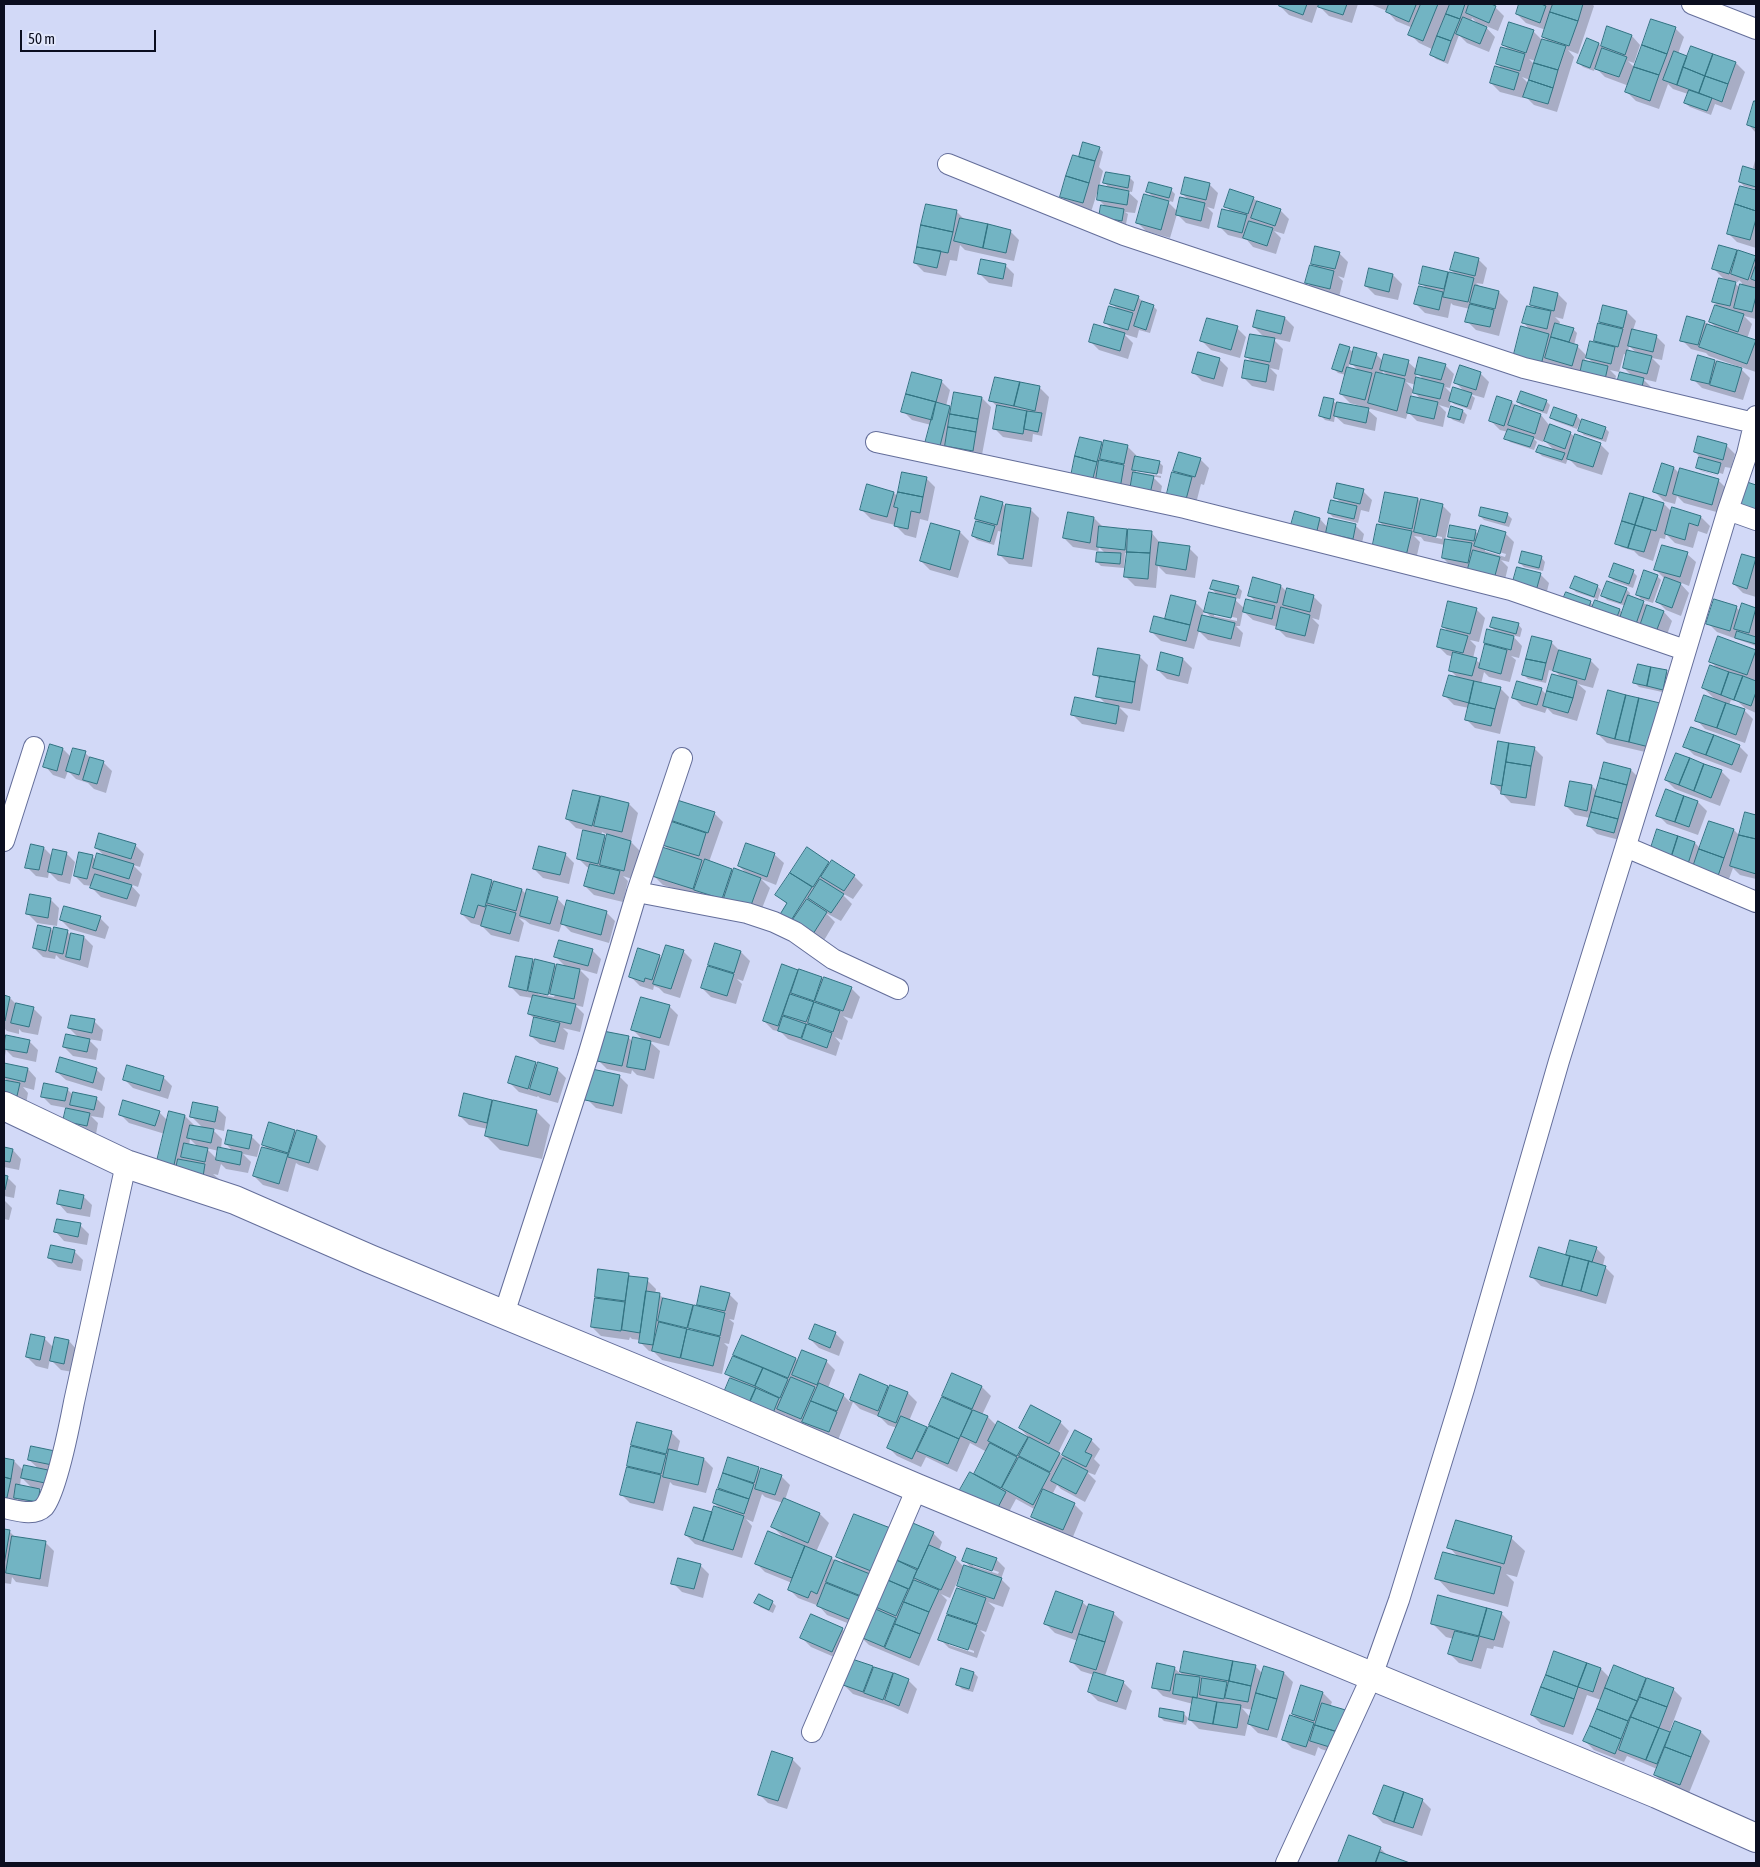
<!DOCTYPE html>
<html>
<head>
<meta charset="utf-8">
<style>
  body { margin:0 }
  #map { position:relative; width:1760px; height:1867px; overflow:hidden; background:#d2d9f7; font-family:"Asap Condensed",sans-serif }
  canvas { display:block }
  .frame { position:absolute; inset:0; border:5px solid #0b0e1f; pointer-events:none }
  .scale { position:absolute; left:20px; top:30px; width:136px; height:22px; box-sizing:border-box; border:2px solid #0b0e1f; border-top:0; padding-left:6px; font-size:15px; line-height:18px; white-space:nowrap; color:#0b0e1f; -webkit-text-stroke:4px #e2e7fb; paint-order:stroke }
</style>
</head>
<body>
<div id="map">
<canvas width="1760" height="1867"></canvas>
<div class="frame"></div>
<div class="scale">50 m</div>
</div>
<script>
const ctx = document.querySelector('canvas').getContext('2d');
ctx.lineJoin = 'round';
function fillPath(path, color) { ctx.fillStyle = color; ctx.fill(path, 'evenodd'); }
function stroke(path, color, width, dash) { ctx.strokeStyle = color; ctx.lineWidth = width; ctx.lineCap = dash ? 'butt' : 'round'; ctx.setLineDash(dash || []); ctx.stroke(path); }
const shadow = new Path2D(`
  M1281,4H1358L1352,23L1329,16L1318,5L1312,23L1289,15L1280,6Z
  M1370,4H1488L1495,7L1504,16L1498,31L1484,25L1495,37L1489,52L1467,43L1459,35L1448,64L1436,59L1432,55L1434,50L1419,43L1410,34L1413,28L1396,21L1387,11ZM1472,18L1479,25L1471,22Z
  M1521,4H1592L1594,6L1578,54L1568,50L1574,57L1557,112L1534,105L1524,95L1523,98L1500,92L1491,83L1503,69L1497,64L1509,50L1504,45L1533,31L1542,40L1550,43L1543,36L1546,30L1526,23L1517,14ZM1529,59L1536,61L1535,65ZM1522,77L1530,80L1529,84Z
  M1608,28L1632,36L1640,45L1634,63L1628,61L1635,68L1675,28L1684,37L1678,54L1688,57L1692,47L1736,63L1745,72L1731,110L1715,104L1711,115L1690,107L1685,103L1688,94L1673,89L1668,84L1659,109L1636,101L1627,92L1629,86L1605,77L1595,67L1594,71L1583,67L1579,63L1599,44L1602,47Z
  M1755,102L1756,103V133L1748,124Z
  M1099,148L1103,152L1099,167L1103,171L1099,187L1110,189L1105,183L1130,178L1134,182L1132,192L1127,191L1138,201L1135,213L1125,212L1128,214L1126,224L1104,220L1106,207L1098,199L1100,191L1098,190L1091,212L1070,205L1061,196L1080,158Z
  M1756,157V189L1744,186L1740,182L1744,168L1756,171L1753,168Z
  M1209,184L1218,193L1214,209L1207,207L1213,213L1209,229L1186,223L1177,214L1170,238L1146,231L1137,222L1154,198L1148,192L1171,190L1175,194L1173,202L1166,200L1178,212L1189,200L1182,194Z
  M1741,188L1756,192V248L1737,242L1728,233Z
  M1253,198L1258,202L1280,210L1289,219L1284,234L1274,231L1281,238L1276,254L1253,247L1247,240L1228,235L1219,226L1232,213L1226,206Z
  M956,211L965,220L1010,231L1019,240L1014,261L965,250L960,245L957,261L950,260L946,276L924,272L915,263Z
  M1736,251L1738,254L1756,258V319L1744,316L1752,324L1747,339L1756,343V372L1738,366L1750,378L1743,400L1702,388L1693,379L1699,357L1715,361L1717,363L1736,368L1737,366L1709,356L1706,353L1691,349L1682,340L1704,322L1717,328L1710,322L1716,304L1714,301L1725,280L1713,268ZM1739,280L1742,283L1740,288L1733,281L1738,282Z
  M1339,253L1348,262L1344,278L1338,276L1343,281L1339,297L1316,291L1307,282L1317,268L1312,263Z
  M1478,259L1487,268L1483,284L1476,283L1482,288L1499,292L1508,301L1499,336L1476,330L1467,321L1470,309L1453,305L1451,303L1448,318L1425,313L1416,304L1427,289L1421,283L1447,273L1450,275L1457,276L1451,270Z
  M1005,265L1014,274L1012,287L989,283L980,274Z
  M1370,270L1393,275L1402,284L1398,300L1375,295L1366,286Z
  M1535,288L1558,294L1567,303L1563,319L1555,317L1560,322L1559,325L1573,329L1577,333L1574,345L1577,346L1588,357L1595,343L1599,325L1604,326L1600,322L1627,312L1636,321L1633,330L1656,336L1665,345L1662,360L1652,358L1660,366L1656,382L1643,379L1652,388L1649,404L1633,377L1624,368L1627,355L1624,354L1619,372L1610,370L1616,376L1612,392L1555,367L1552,364L1550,373L1523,366L1530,330L1524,323L1536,309L1531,304ZM1629,346L1638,354L1628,352ZM1586,356L1594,364L1584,362Z
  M1138,297L1144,303L1153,306L1157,310L1150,333L1139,330L1137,338L1124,334L1133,343L1128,359L1099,350L1090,341L1115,332L1106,323L1119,310L1112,304Z
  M1285,318L1294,327L1290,342L1272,338L1283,349L1279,370L1270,368L1277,375L1274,391L1252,386L1243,377L1253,363L1247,357L1265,338L1254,327Z
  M1237,328L1246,337L1240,358L1211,350L1202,341Z
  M1349,349L1354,353L1376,354L1383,361L1408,362L1417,370L1445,365L1454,374L1450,388L1445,387L1452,394L1465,392L1456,383L1481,374L1489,382L1484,398L1470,394L1475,398L1471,410L1454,404L1451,401L1449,408L1439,405L1446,412L1443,427L1417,421L1408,412L1406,419L1350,403L1341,394L1346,375L1338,373L1333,368ZM1350,362L1360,372L1348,369ZM1383,371L1388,376L1382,375ZM1417,373L1420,376L1424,381L1415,379ZM1406,382L1416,385L1414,391ZM1413,391L1421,399L1411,397Z
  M1219,359L1228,368L1223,387L1202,381L1193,372Z
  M996,378L1040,388L1049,397L1042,436L1033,434L1032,442L1003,437L994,428L998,408L991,400Z
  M941,381L950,390L946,406L952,410L955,394L982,398L991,407L981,460L946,462L931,425L912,420L903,411Z
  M1325,398L1336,403L1368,410L1377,418L1375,431L1344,424L1335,416L1334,422L1325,420L1321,416Z
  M1498,398L1512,402L1516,407L1541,415L1549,425L1570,433L1575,437L1600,444L1609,453L1602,475L1577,467L1568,458L1566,464L1542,456L1538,452L1555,451L1544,440L1543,442L1533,438L1537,442L1534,450L1510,442L1506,438L1508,432L1500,430L1491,421Z
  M1546,401L1550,405L1547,414L1522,406L1518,402Z
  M1555,408L1577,416L1582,422L1605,428L1609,432L1606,442L1584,435L1580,431L1582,423L1580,422L1577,429L1555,421L1551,417Z
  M1463,411L1467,415L1464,424L1453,420L1449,416Z
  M1102,443L1104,446H1127L1136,455V457L1159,462L1163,466L1162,474L1136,469V472L1161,476V478L1152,476L1162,486L1159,502L1081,484Z
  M1726,445L1735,454L1731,468L1725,467L1723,474L1700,467V470L1722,477L1701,471L1697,467L1700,457L1695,452Z
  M1200,459L1209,468L1204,485L1201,484L1193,515L1175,511L1179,475L1175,470Z
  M1663,465L1674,468L1680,474L1718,480L1727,489L1720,513L1684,503L1677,496L1675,504L1664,501L1655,492Z
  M926,478L935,487L928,521L920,519L916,538L905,535L895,525L871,519L862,510L894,493L898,497Z
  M1363,491L1372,500L1369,512L1361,510L1358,523L1333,517L1329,513L1342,504L1336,498Z
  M1631,494L1664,504L1672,512L1701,517L1710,526L1707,534L1698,531L1693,548L1675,543L1666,534L1665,539L1660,538L1653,561L1639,556L1634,551L1621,547L1617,543Z
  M1418,499L1422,503L1442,505L1451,514L1445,540L1454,541L1449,537L1475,531L1479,535L1505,533L1514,542L1509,562L1501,560L1508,567L1502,592L1452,567L1443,558L1445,545L1424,541L1421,537L1414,536L1420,542L1415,564L1380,522ZM1424,533L1442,537V539L1424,535ZM1485,548L1506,554L1505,557L1485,551Z
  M1002,503L1007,508L1030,509L1039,518L1032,567L1009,564L1000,555L1003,532L998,531L994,545L977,540L973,536L978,521L976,519Z
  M1069,513L1094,518L1103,527L1127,531L1129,533L1151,532L1160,543L1189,548L1198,557L1195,578L1166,574L1158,566L1156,588L1135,586L1126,577L1128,553H1125L1124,568L1101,566L1097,562L1098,551L1073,547L1064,538ZM1099,547L1105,553H1098Z
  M1508,515L1512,519L1509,527L1484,520L1480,516Z
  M1320,519L1328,528L1355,525L1364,534L1361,547L1336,541L1327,532L1323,547L1300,540Z
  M960,532L969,541L958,578L930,570L921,561Z
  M1687,554L1696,562L1689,586L1679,582L1689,593L1681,616L1666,610L1657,601L1665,579L1655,569Z
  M1742,555L1756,560V597L1743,593L1734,584Z
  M1541,557L1545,562L1543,571L1524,567L1520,563Z
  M1633,572L1637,576L1633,588L1614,581L1610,577Z
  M1540,574L1549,583L1545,599L1522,593Z
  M1657,576L1661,580L1653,603L1641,599L1637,594Z
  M1281,586L1287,592L1313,596L1322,605L1319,620L1312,618L1319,625L1314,644L1286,637L1277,628L1278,627L1253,620L1243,611L1240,626H1236L1243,633L1240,647L1208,640L1199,631L1194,649L1161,641L1152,632L1195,602L1204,611L1202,617L1213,619L1206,612L1218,596L1212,589L1238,587L1242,591L1240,599L1232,597L1245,609L1257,603L1250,596ZM1214,613L1237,618V621L1214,616Z
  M1597,586L1601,590L1597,602L1620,610L1623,614L1626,606L1607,600L1603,596L1626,589L1630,593L1629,597L1664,612L1672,621L1665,640L1567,608L1590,602L1594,606L1597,599L1576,592L1572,588Z
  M1743,605L1756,610V646L1717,632L1708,623L1736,607L1741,612Z
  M1476,609L1485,618L1479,642L1470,640L1476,646L1473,658L1481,664L1489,647L1485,642L1497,633L1491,627L1518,624L1522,629L1520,637L1512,635L1522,646L1519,658L1511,656L1516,660L1510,682L1489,677L1484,672L1481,684L1500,688L1509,697L1500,734L1475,728L1466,719L1469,708L1454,705L1445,696L1458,678L1450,670L1454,657L1447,655L1438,646L1449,633L1443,626Z
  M1551,642L1560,651L1590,660L1599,669L1593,688L1578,684L1586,691L1577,721L1553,714L1547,708L1545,713L1522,706L1513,697L1541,689L1547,695L1562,678L1556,672L1549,670L1546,683L1528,679L1524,675Z
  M1756,651V713L1745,708L1735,699H1731L1734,702L1731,700L1729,705L1744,710L1753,719L1745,743L1705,729L1697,720L1716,700L1703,688L1718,669L1710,661Z
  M1162,654L1183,659L1192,668L1188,684L1167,679L1158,670Z
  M1139,656L1148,665L1140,711L1119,707L1128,716L1124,732L1082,724L1073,715L1106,704L1098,696L1100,680L1095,674Z
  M1667,672L1671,676L1667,693L1639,687L1635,683Z
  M1659,704L1658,755L1607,743L1598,734Z
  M1499,743L1534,748L1543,757L1535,806L1511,803L1492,783Z
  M1685,746H1739L1748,755L1741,773L1694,755Z
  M63,749L71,757L85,753L92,759L103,762L112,771L106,793L94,789L88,783L76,779L68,771L65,779L53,775L45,766Z
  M1631,770L1640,779L1623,841L1597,834L1588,825L1590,818L1575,815L1566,806L1592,786L1597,791Z
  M1721,771L1730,780L1720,806L1675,789L1666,780Z
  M599,797L601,800L629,804L638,813L631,842L640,851L632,879L623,876L628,881L623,902L594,895L585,886L590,868L587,867L578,858L585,830L576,828L567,819ZM602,832L608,835L607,839L601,836Z
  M677,802L714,813L723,822L709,862L732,870L734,872L748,875L739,866L747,844L775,855L784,863L776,885L761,879L770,888L759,916L663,885L654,876L670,851L663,844ZM705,892L728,900L705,895Z
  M1698,802L1707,811L1698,835L1667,824L1658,815Z
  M1746,814L1756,816V879L1740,875L1733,868L1726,887L1702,879L1658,831L1695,843L1701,849L1710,822L1734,830L1740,836Z
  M135,845L144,854L140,867L133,865L142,874L138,887L130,884L140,895L136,907L101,897L92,888V886L84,885L75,876L92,856L96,860L106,857L96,848Z
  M44,848L53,857L66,853L75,862L70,884L58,881L49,872L48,878L36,876L27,867Z
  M807,849L830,865L854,876L863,885L853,899L840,892L852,904L841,921L826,913L835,922L823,942L790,925L788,905L777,895Z
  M565,854L574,863L569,884L543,878L534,869Z
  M473,876L492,881L494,883L522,890L527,895L557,898L566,908L606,912L615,921L609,943L571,932L562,923L559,932L530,924L525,920L519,918L524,923L519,942L491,935L482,926L471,923L462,914Z
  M50,899L59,908L57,926L37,923L28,914Z
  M100,918L109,927L105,939L70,929L61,920Z
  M51,929L55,933L67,931L70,934L84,937L93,946L88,968L60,959L56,955L55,959L43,957L34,948Z
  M716,944L741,952L750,961L743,981L737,979L742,984L736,1004L711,997L702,988L715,970L710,964Z
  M592,950L601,959L597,974L579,969L589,979L583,1007L575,1005L584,1014L580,1032L563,1028L568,1033L564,1050L540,1044L531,1036L535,1019L529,1014L533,998L520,996L511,987L533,960L535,963L555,965L557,967H566L555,956ZM538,991L555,995L554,997L538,994Z
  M683,951L692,960L680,998L664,993L659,988L654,986L653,990L640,986L631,977L659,956L662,959Z
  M783,966L851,988L860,997L852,1019L843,1016L848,1021L842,1040L835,1037L840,1043L836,1056L788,1039L781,1032L773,1030L764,1021Z
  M4,997L10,998L16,1004L33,1008L42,1017L38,1035L22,1032L19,1029V1034L7,1031L4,1028Z
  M669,1006L678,1015L669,1046L649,1041L660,1051L654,1079L637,1075L632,1070L631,1074L607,1069L598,1060L628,1037L633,1042L644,1041L633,1030Z
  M94,1021L103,1030L101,1041L88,1039L98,1049L96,1060L73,1056L64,1047L79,1038L69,1028Z
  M4,1041L6,1042L29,1041L38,1050L36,1062L13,1057L6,1050L5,1056H4Z
  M535,1063L538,1066L557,1069L566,1078L558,1103L540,1098L538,1096L537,1097L519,1092L510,1083Z
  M4,1064L28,1069L36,1078L34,1090L23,1087L28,1093L26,1104L4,1100V1081L8,1082L4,1077Z
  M96,1069L105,1078L102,1091L66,1080L57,1072Z
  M619,1076L628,1085L622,1114L596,1108L587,1099Z
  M163,1077L172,1086L168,1099L133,1088L124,1079Z
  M67,1089L73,1095L96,1098L105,1107L103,1118L91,1116L98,1123L96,1134L73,1130L67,1108L51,1105L42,1096Z
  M465,1095L492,1101L494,1103L536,1111L550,1125L542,1159L500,1150L486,1136L488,1129L469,1125L460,1116Z
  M217,1108L226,1117L224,1131L211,1128L222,1139L221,1149L233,1151L226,1144L251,1136L260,1145L257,1157L243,1154L251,1162L248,1173L226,1169L221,1164L218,1175L213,1174L219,1179L217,1190L167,1170L165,1134L129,1123L120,1114L159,1112L168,1121L185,1116L194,1125L193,1127L204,1129L192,1117ZM190,1139L199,1148L189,1146ZM206,1148L219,1151L217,1159Z
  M295,1131L297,1133V1131L317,1137L326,1146L318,1171L299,1165L296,1163L288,1192L263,1185L254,1176L269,1151L264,1145Z
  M4,1148L13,1150L21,1159L19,1170L4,1167Z
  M4,1177H7L16,1186L14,1198L4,1196Z
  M83,1196L92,1205L90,1217L67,1213L59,1204Z
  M4,1200L12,1208L9,1220L4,1219Z
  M80,1225L89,1234L87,1245L64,1241L56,1232Z
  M1596,1248L1605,1257L1603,1265L1614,1276L1606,1304L1541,1286L1532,1277L1567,1257Z
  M74,1251L83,1260L81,1271L58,1267L49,1258Z
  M628,1274L632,1277L647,1280L656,1289L655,1294H659L664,1299L692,1306L694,1308H702L698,1304L729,1294L738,1303L734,1320L729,1319L734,1323L729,1344L724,1343L728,1347L722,1374L662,1360L654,1352L649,1351L640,1342V1340L632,1339L630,1337L629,1340L601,1336L592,1327L599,1300L596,1297ZM668,1322L694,1329V1331L668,1325Z
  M816,1325L836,1334L844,1342L839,1356L819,1348L810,1339Z
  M743,1336L796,1359L799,1362L826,1361L835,1370L828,1388L843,1395L850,1402L861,1376L890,1389L891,1386L908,1393L917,1402L909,1421L928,1430L953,1374L982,1387L991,1396L982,1415L988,1417L997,1426L999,1423L1031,1440L1020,1428L1031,1407L1060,1422L1069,1431L1058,1453L1063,1457L1076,1432L1091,1440L1100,1449L1094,1459L1100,1465L1095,1475L1087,1472L1096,1481L1085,1502L1061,1489L1057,1485L1052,1495L1074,1504L1083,1513L1072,1539L1042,1526L1033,1517L1036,1510L1016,1499L1003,1523L974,1476L987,1452L970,1443L957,1472L926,1457L921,1467L897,1456L888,1447L897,1428L888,1425L880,1417L860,1409L853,1402L838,1440L788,1418L785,1415L780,1426L722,1402L731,1378L726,1373Z
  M44,1338L54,1348L69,1341L77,1350L73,1372L61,1370L50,1359L48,1369L36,1366L27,1357Z
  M638,1424L671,1432L680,1441L677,1453L704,1459L713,1468L706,1493L673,1485L670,1482L663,1511L630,1503L621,1494Z
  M32,1448L61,1473L47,1470L56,1480L54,1491L38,1488L49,1499L24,1506L17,1499L15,1510L4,1508V1459L14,1461L24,1471L39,1469L29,1460ZM21,1477L33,1489L20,1486Z
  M729,1459L758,1469L761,1472L781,1476L790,1485L785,1500L820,1514L829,1523L816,1552L832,1558L836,1562L846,1565L838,1557L892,1530L933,1533L942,1542L939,1550L955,1558L965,1568L972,1569L964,1560L996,1559L1005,1568L1001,1579L1010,1588L1003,1607L988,1602L995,1608L986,1632L980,1630L985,1635L977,1658L949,1648L940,1639L957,1589L965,1592L958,1586L962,1576L960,1575L950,1598L941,1594L947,1600L919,1666L869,1645L860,1636L880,1612L871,1603L860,1628L827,1615L819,1606L798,1598L789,1589L792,1583L765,1572L756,1563L785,1539L773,1527L783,1503L765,1497L762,1494L753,1522L746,1519L752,1526L742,1558L695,1544L686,1535L695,1509L713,1514L721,1510L714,1503ZM973,1563L999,1572L998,1574L973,1566ZM949,1642L974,1651V1653L949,1645Z
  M4,1530L9,1531L16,1538L45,1542L54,1551L48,1587L16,1582L12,1577L11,1584L4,1583Z
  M1511,1538L1525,1551L1517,1577L1506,1574L1514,1582L1508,1607L1450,1592L1437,1578L1458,1557L1449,1547Z
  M700,1565L709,1574L703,1598L682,1592L673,1583Z
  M772,1602L776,1606L773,1613L760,1607L756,1603Z
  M1082,1602L1089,1608V1606L1114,1614L1123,1622L1105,1676L1123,1682L1132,1691L1126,1710L1098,1701L1089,1692L1094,1675L1081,1671L1072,1662L1078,1641L1055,1633L1046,1624Z
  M1501,1613L1510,1622L1503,1648L1494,1646L1493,1649L1487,1648L1481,1669L1459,1663L1450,1654L1454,1639L1446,1637L1432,1623Z
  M842,1629L851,1638L841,1660L811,1647L802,1638Z
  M1185,1652L1255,1666L1263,1674L1284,1673L1293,1682L1277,1738L1258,1733L1248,1723L1245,1736L1199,1729L1190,1720L1193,1704L1163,1696L1154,1687L1174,1668L1181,1674ZM1242,1708L1253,1710L1250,1722L1248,1721L1249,1716Z
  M872,1667L874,1670L908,1680L917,1689L908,1714L893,1707L853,1694L844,1685Z
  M1601,1669L1610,1678L1645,1679L1673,1689L1682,1698L1669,1733L1671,1734L1676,1722L1701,1732L1710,1741L1689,1793L1664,1784L1655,1775L1657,1769L1627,1756L1624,1762L1594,1750L1585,1741L1601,1700L1587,1695L1573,1735L1541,1724L1532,1715Z
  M974,1673L978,1677L973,1692L962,1689L958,1685Z
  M1302,1687L1323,1693L1332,1702L1330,1707L1345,1757L1321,1749L1318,1747L1315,1756L1292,1748L1283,1739L1298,1719L1293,1714Z
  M1184,1714L1188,1718L1186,1725L1164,1721L1160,1717Z
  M792,1759L801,1768L787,1809L768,1803L759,1794Z
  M1422,1800L1431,1809L1422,1836L1383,1823L1374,1814Z
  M1350,1836L1380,1848L1388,1856L1406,1863H1339Z`);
const building = new Path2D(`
  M1280,4H1307L1303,15L1279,6Z
  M1319,4H1347L1343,15L1318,7Z
  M1389,4H1413L1416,5L1409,22L1386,12Z
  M1421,4H1438L1423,41L1408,35Z
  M1450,4H1465L1460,19L1446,14Z
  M1469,4H1491L1496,6L1489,23L1466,13Z
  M1519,4H1541L1546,6L1540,23L1516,14Z
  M1553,4H1583L1578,21L1550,12Z
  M1550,12L1578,21L1569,46L1542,37Z
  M1446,14L1460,19L1451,41L1437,36Z
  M1463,17L1487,27L1480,44L1456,34Z
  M1651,19L1676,27L1667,54L1642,45Z
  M1509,22L1534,30L1526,53L1502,45Z
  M1607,26L1632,35L1625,55L1601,46Z
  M1437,36L1451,41L1444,61L1430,55Z
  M1587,38L1599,43L1590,68L1577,63Z
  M1542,39L1566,46L1558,70L1534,63Z
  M1642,45L1667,54L1659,75L1634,67Z
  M1691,46L1713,54L1705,76L1683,67Z
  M1501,47L1525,54L1520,71L1496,64Z
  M1602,48L1627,57L1619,77L1595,69Z
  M1674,51L1687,56L1677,85L1663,80Z
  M1713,54L1736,62L1728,84L1705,76Z
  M1534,63L1558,70L1553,88L1529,80Z
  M1495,66L1519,73L1514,90L1490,83Z
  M1634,67L1659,75L1650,101L1625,92Z
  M1683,67L1705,76L1699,93L1677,85Z
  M1705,76L1728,84L1722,102L1699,93Z
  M1529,80L1553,88L1548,104L1523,97Z
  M1689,90L1712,98L1707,111L1684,103Z
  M1754,101H1756V128L1747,125Z
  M1083,142L1100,147L1095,161L1079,157Z
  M1073,155L1095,161L1089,183L1066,176Z
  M1743,166L1756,170V187L1739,182Z
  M1106,172L1130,176L1128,188L1103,183Z
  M1066,176L1089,183L1083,203L1060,197Z
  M1185,177L1210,183L1206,200L1181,194Z
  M1149,182L1172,188L1169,198L1146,192Z
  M1099,185L1129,191L1127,205L1097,200Z
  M1740,186L1756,190V211L1735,204Z
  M1230,189L1254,197L1248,214L1224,207Z
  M1144,194L1169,201L1161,230L1136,223Z
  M1180,197L1205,203L1201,221L1176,215Z
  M1257,201L1281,209L1275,226L1251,218Z
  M926,204L957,210L953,232L921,225Z
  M1735,204L1756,211V219L1750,240L1727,234Z
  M1101,205L1124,209L1122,221L1099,217Z
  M1222,209L1247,215L1242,233L1218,227Z
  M960,218L988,224L983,248L954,241Z
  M1249,221L1273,228L1267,246L1243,238Z
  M988,224L1011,230L1006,253L983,248Z
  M921,225L953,232L948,253L917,247Z
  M1719,245L1737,250L1729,274L1712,269Z
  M1315,246L1340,252L1335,269L1311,264Z
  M917,247L941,251L937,268L914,263Z
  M1738,250L1756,256L1748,280L1731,274Z
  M1455,252L1479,258L1475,276L1450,270Z
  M981,259L1006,264L1003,279L978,274Z
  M1756,264V281L1751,279Z
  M1310,265L1334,271L1330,289L1305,283Z
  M1423,266L1448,272L1444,289L1419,284Z
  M1369,268L1393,274L1389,292L1365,286Z
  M1449,272L1474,278L1468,302L1443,297Z
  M1719,278L1736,282L1730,306L1712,302Z
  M1740,284L1756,288V296L1752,312L1734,308Z
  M1475,285L1499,291L1495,309L1470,303Z
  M1419,286L1443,292L1439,310L1414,304Z
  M1534,287L1558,293L1554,311L1530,305Z
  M1115,289L1139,296L1134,311L1110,304Z
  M1142,301L1154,305L1146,330L1134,326Z
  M1470,304L1494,310L1490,327L1465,322Z
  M1603,305L1627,311L1623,328L1599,322Z
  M1715,305L1744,314L1738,332L1709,322Z
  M1109,306L1133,313L1128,330L1104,323Z
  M1527,306L1551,311L1547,329L1522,323Z
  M1257,310L1285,317L1281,334L1253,327Z
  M1687,316L1705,321L1698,345L1680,341Z
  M1207,318L1238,326L1231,350L1200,341Z
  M1555,323L1574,328L1569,342L1551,337Z
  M1598,323L1623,329L1618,347L1594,341Z
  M1094,324L1125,333L1120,351L1089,342Z
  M1707,324L1756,340L1747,364L1699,347Z
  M1521,326L1549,334L1541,365L1513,358Z
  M1632,329L1657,335L1653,352L1628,346Z
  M1250,334L1275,338L1270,362L1245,357Z
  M1551,337L1578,345L1572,366L1545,358Z
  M1590,341L1615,347L1611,364L1586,358Z
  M1340,344L1350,347L1342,372L1332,369Z
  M1354,347L1377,353L1372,369L1350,364Z
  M1627,350L1652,356L1647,374L1623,368Z
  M1198,352L1220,358L1214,379L1192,373Z
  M1384,354L1409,360L1405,376L1380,370Z
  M1698,355L1715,360L1709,384L1691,380Z
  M1419,357L1446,364L1441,380L1415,374Z
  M1245,360L1269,365L1266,382L1242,378Z
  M1583,360L1608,366L1604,384L1579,378Z
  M1717,361L1742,368L1735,392L1710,385Z
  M1460,365L1481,372L1476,390L1454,383Z
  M1347,367L1372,373L1365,400L1340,394Z
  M912,372L942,380L936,402L906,394Z
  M1376,372L1405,379L1397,411L1368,403Z
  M1620,372L1644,378L1640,396L1615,390Z
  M995,377L1020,382L1014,406L989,401Z
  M1416,377L1444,384L1440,399L1413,393Z
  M1020,382L1040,386L1035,411L1014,406Z
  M1453,387L1472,393L1467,407L1449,401Z
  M1521,391L1547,400L1543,411L1517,402Z
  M954,392L982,397L978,419L950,414Z
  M906,394L936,402L932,420L901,412Z
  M1411,396L1438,402L1434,419L1407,413Z
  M1497,396L1512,401L1504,426L1489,421Z
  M1324,397L1334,399L1330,419L1319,416Z
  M936,402L950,406L938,454L923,451Z
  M1337,402L1369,408L1366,423L1334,416Z
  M997,405L1027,411L1023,434L993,429Z
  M1515,405L1541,414L1535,434L1508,425Z
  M1451,406L1463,410L1460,420L1448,417Z
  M1554,407L1577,415L1573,426L1550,418Z
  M1027,411L1042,413L1038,432L1024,429Z
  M950,414L978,419L976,432L948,427Z
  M1582,419L1606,427L1602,439L1578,431Z
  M1550,424L1571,432L1565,449L1544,441Z
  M948,427L976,432L973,451L945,446Z
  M1508,429L1534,437L1530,447L1504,439Z
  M1575,434L1601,443L1593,467L1567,459Z
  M1698,436L1727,444L1723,460L1694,452Z
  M1080,437L1102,442L1097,462L1075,456Z
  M1104,440L1128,445L1124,464L1100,459Z
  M1539,445L1565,453L1562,460L1536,452Z
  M1179,452L1201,458L1195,477L1173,471Z
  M1075,456L1097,462L1092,482L1071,476Z
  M1135,456L1160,461L1157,474L1132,470Z
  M1699,457L1721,463L1718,474L1696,468Z
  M1099,460L1124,465L1120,489L1095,486Z
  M1662,463L1674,467L1666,496L1653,492Z
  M1680,468L1719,479L1712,505L1673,494Z
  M902,472L927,477L923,497L898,492Z
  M1133,472L1154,476L1150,494L1130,490Z
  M1172,472L1192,477L1184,507L1165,502Z
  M1747,482L1756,485V513L1739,508Z
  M1337,483L1364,489L1360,504L1334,498Z
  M867,484L894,492L887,517L860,510Z
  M898,492L923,497L920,513L911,511L908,529L894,526L898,508L894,507Z
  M1385,492L1418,498L1412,529L1379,522Z
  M1630,493L1644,497L1635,525L1622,521Z
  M981,496L1003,502L997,525L975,519Z
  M1644,497L1664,503L1656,531L1635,525Z
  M1421,499L1443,504L1436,537L1414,532Z
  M1331,500L1357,506L1354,519L1328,513Z
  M1006,504L1031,508L1023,559L998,555Z
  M1481,507L1508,513L1505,523L1479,516Z
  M1672,507L1701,516L1698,526L1689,523L1685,540L1665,534Z
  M1295,511L1320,518L1315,539L1289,532Z
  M1068,512L1094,517L1090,543L1063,538Z
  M1329,518L1356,524L1353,539L1326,533Z
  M976,521L995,526L990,542L972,536Z
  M1622,521L1635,525L1628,548L1615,544Z
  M931,523L960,531L950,570L920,561Z
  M1377,524L1412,531L1406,556L1372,549Z
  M1450,525L1476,530L1474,541L1448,537Z
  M1481,525L1506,532L1500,554L1474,546Z
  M1635,525L1651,530L1644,552L1628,548Z
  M1099,526L1127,529L1125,550L1097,547Z
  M1128,529L1152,531L1150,553L1127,552Z
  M1445,539L1472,543L1468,563L1442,558Z
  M1159,542L1190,546L1186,570L1156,565Z
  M1662,545L1688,552L1680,577L1654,570Z
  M1473,550L1500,557L1493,583L1466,576Z
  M1522,551L1542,556L1539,568L1519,563Z
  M1097,552L1121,553L1120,564L1096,562Z
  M1127,552L1150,553L1148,579L1124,577Z
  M1742,554L1756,558L1747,589L1733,584Z
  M1614,563L1634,570L1629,584L1609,577Z
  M1517,567L1541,573L1536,591L1512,585Z
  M1644,570L1658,575L1649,599L1636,595Z
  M1575,576L1598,585L1594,597L1570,588Z
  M1253,577L1281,585L1277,603L1248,596Z
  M1665,577L1681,583L1672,608L1656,602Z
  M1213,580L1239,586L1236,595L1210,589Z
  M1607,581L1627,588L1621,603L1601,596Z
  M1287,588L1314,595L1310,612L1283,605Z
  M1209,592L1236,598L1231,618L1204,612Z
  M1566,592L1591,601L1587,613L1561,604Z
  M1171,595L1196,601L1190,625L1165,619Z
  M1628,595L1644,601L1636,624L1620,618Z
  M1246,599L1275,606L1272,619L1243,612Z
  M1714,599L1737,606L1730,631L1706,624Z
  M1595,600L1620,609L1615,622L1590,613Z
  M1448,601L1477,608L1470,634L1442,627Z
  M1742,603L1756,608L1749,633L1734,629Z
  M1647,605L1664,611L1656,632L1640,626Z
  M1281,607L1310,615L1305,636L1276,629Z
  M1202,615L1235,623L1231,639L1198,631Z
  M1154,616L1190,625L1186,641L1150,632Z
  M1493,617L1519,623L1516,634L1490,627Z
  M1441,629L1468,636L1463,653L1437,647Z
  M1487,629L1514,636L1511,650L1484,643Z
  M1737,631L1756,637V644L1735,638Z
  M1532,636L1552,641L1546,663L1526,659Z
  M1718,636L1756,650L1747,675L1709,662Z
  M1485,644L1507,650L1501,674L1479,668Z
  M1098,648L1140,655L1135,682L1093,675Z
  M1559,650L1591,659L1585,680L1553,671Z
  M1161,652L1183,658L1179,676L1157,670Z
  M1453,652L1477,658L1472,676L1449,671Z
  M1526,659L1546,663L1542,680L1522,675Z
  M1638,664L1651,667L1647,686L1633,683Z
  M1710,665L1729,672L1721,695L1702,688Z
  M1651,667L1667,670L1663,690L1647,686Z
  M1729,672L1743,676L1734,700L1721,695Z
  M1552,674L1577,681L1573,698L1547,691Z
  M1449,675L1474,681L1469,703L1443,696Z
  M1100,676L1135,682L1132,703L1096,697Z
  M1743,676L1756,681V692L1751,706L1734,700Z
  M1474,681L1501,687L1495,709L1469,703Z
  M1517,681L1542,688L1537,705L1512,698Z
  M1608,690L1626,695L1615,739L1597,734Z
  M1547,691L1573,698L1568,713L1543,706Z
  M1626,695L1639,698L1629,742L1615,739Z
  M1704,695L1726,703L1717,728L1695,721Z
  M1075,697L1119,706L1116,724L1071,715Z
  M1639,698L1660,703L1649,747L1629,742Z
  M1469,703L1495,709L1491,726L1465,720Z
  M1726,703L1745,709L1736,735L1717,728Z
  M1691,727L1714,735L1706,755L1683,747Z
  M1714,735L1740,745L1732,765L1706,755Z
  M1498,741L1509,743L1502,786L1491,784Z
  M1509,743L1535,747L1531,766L1506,762Z
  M50,744L63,748L57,771L43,767Z
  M73,748L86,751L79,775L66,771Z
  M1676,753L1690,758L1679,785L1665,780Z
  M90,757L104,761L97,784L83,780Z
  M1690,758L1704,764L1694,791L1679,785Z
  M1506,762L1531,766L1526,798L1501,794Z
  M1604,762L1631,769L1627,785L1600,778Z
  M1704,764L1722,770L1711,798L1694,791Z
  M1600,778L1627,785L1622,803L1595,796Z
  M1570,781L1592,785L1587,811L1565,806Z
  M1666,789L1684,796L1675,822L1656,816Z
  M573,790L600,796L592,826L566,819Z
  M601,796L629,803L622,832L594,826Z
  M1595,796L1622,803L1618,819L1591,812Z
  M1684,796L1698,801L1689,827L1675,822Z
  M677,800L715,812L708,833L670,820Z
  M1591,812L1618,819L1614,833L1587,826Z
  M1745,812L1756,815V839L1739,835Z
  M670,821L706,833L699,856L662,845Z
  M1709,821L1734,829L1724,858L1699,849Z
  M1657,829L1678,836L1670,861L1649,854Z
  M583,830L605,835L598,864L577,859Z
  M99,833L136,844L131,859L95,848Z
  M607,834L631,841L624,871L600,865Z
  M1739,835L1756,839V874L1730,866Z
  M1678,836L1695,842L1687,867L1670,861Z
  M746,843L775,853L767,877L738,866Z
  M31,844L44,847L39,870L25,868Z
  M539,846L566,853L560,875L533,869Z
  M662,847L702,860L693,889L652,876Z
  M807,847L829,862L813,887L790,873Z
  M53,849L67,852L62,875L48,872Z
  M1699,849L1724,858L1717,879L1692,870Z
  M79,852L93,855L87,879L74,876Z
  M97,853L134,864L129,879L93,868Z
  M705,859L732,869L722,899L694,890Z
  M832,860L855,875L844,891L821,877Z
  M590,864L620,871L614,894L584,886Z
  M734,868L761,878L750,908L724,898Z
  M790,873L812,887L790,922L779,916L787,903L775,895Z
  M95,874L132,885L127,899L90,888Z
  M472,874L492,880L485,907L478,905L474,918L461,914Z
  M820,879L844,894L831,913L808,898Z
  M494,881L522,889L516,911L487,903Z
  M527,889L558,897L550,924L520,916Z
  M30,894L51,898L48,918L26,914Z
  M807,899L827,912L813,934L792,921Z
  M567,900L607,911L601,935L561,924Z
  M487,905L516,913L510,934L481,926Z
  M64,906L101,916L96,931L60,920Z
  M38,925L51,928L46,951L33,948Z
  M54,927L68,930L63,954L49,951Z
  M71,933L84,936L80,960L66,957Z
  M559,940L593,949L588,966L554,957Z
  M715,943L741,951L734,973L708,965Z
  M666,945L684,950L671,989L653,984Z
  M638,948L660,955L652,980L645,978L644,982L629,977Z
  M516,956L533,959L527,991L509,987Z
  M535,959L555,964L548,995L528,991Z
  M557,964L580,969L574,999L550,994Z
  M782,964L798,970L778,1026L763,1021Z
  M708,966L734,974L727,996L701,988Z
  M799,969L822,977L814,1001L791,993Z
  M824,977L852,987L843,1011L815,1001Z
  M790,994L814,1002L806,1022L783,1015Z
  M4,995L10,997L5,1021L4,1020Z
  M533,995L576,1004L571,1024L528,1014Z
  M641,997L670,1005L660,1038L631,1030Z
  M814,1002L840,1011L833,1032L808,1023Z
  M16,1003L34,1007L29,1027L11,1023Z
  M71,1015L95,1019L92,1033L68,1028Z
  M783,1016L806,1024L801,1038L778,1031Z
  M534,1017L560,1023L555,1042L530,1036Z
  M807,1024L832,1033L827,1048L802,1039Z
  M603,1031L629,1036L622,1066L597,1061Z
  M66,1034L90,1039L87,1052L63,1047Z
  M6,1035L30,1040L27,1053L4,1049Z
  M633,1037L651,1041L645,1070L627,1067Z
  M516,1056L536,1062L528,1089L508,1083Z
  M60,1057L97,1068L93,1083L56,1072Z
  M538,1062L558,1068L550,1095L530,1089Z
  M4,1063L28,1068L25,1082L4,1077Z
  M127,1065L164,1076L160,1091L123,1080Z
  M592,1069L620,1075L613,1106L585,1100Z
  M4,1080L20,1083L17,1096L4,1094Z
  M44,1083L68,1088L65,1101L41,1097Z
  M73,1092L97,1097L94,1110L70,1105Z
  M464,1093L492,1100L487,1123L459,1116Z
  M123,1100L160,1111L155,1126L119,1115Z
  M493,1100L537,1110L528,1146L485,1136Z
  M193,1102L218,1107L215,1122L190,1117Z
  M66,1108L90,1113L87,1126L63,1121Z
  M169,1111L185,1115L174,1165L157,1161Z
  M269,1122L295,1130L288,1153L262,1145Z
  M190,1125L214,1129L211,1143L187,1138Z
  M228,1130L252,1135L249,1149L225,1144Z
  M297,1130L317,1136L309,1163L288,1157Z
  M184,1143L208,1148L205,1162L181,1157Z
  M4,1147L13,1149L10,1162L4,1161Z
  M218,1147L242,1152L240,1165L216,1160Z
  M262,1147L288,1154L279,1184L253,1176Z
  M178,1159L205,1164L203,1177L175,1173Z
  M4,1175L8,1176L5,1190H4Z
  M60,1190L84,1195L81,1209L57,1204Z
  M57,1219L81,1223L78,1237L54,1232Z
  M1570,1240L1597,1247L1592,1262L1566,1255Z
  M51,1245L75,1250L72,1263L48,1258Z
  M1539,1247L1570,1256L1562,1286L1530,1277Z
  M1570,1256L1589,1261L1581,1291L1562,1286Z
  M1589,1261L1606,1266L1597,1296L1581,1291Z
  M598,1269L629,1273L625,1301L595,1297Z
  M629,1276L648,1278L640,1333L622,1330Z
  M701,1286L730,1293L725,1311L697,1305Z
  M646,1291L660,1293L653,1345L639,1343Z
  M595,1298L625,1302L621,1331L591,1327Z
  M663,1298L693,1305L687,1328L658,1321Z
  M694,1305L725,1313L720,1336L688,1328Z
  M659,1322L687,1329L680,1358L652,1351Z
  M815,1324L836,1332L830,1348L809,1339Z
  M687,1329L720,1337L713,1366L681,1358Z
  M31,1334L45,1337L40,1360L26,1357Z
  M742,1335L796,1358L788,1378L733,1355Z
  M55,1337L69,1340L64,1364L50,1361Z
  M802,1350L827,1360L817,1385L792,1375Z
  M733,1356L763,1368L755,1386L725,1374Z
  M763,1368L788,1379L780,1398L755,1386Z
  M952,1373L982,1386L972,1409L942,1396Z
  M860,1374L888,1386L878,1411L850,1400Z
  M791,1377L815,1387L801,1419L777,1409Z
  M730,1378L756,1388L745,1413L720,1402Z
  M819,1383L844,1394L837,1411L811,1401Z
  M890,1385L908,1392L896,1423L878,1416Z
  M756,1388L779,1398L771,1418L747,1408Z
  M942,1397L972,1410L959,1439L929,1425Z
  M811,1401L837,1412L829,1432L802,1422Z
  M1031,1405L1061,1421L1049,1444L1019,1428Z
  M973,1410L988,1416L976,1443L961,1436Z
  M901,1416L927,1427L912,1459L887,1448Z
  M998,1421L1028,1437L1017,1456L988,1441Z
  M637,1422L672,1431L666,1454L631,1445Z
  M929,1426L959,1439L948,1464L917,1451Z
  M1075,1430L1092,1439L1085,1452L1092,1455L1086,1467L1062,1455Z
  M1029,1437L1060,1453L1050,1472L1019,1456Z
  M990,1443L1017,1457L1001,1488L974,1474Z
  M31,1446L55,1451L52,1465L28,1460Z
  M631,1446L666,1455L661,1474L627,1466Z
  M669,1449L704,1458L698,1485L663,1477Z
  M728,1457L759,1467L754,1483L723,1473Z
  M1019,1457L1050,1473L1033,1505L1002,1488Z
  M4,1458L14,1460L11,1479L4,1477Z
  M1063,1458L1088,1471L1076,1494L1051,1481Z
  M24,1465L48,1470L45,1483L21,1478Z
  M627,1467L661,1475L654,1503L620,1495Z
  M761,1468L782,1475L775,1495L755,1489Z
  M970,1472L1006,1492L994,1515L957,1495Z
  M723,1473L754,1484L749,1499L718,1488Z
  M4,1477L11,1479L6,1502L4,1501Z
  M16,1484L40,1489L38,1502L14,1498Z
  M717,1489L749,1499L744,1514L713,1503Z
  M1043,1489L1075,1503L1063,1530L1031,1517Z
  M784,1498L820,1513L808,1543L771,1527Z
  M714,1506L744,1516L733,1550L703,1541Z
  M694,1507L712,1512L703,1541L685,1535Z
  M854,1514L893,1529L876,1573L836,1557Z
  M1456,1520L1512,1536L1504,1564L1447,1548Z
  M908,1521L934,1532L918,1569L892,1558Z
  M4,1529L10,1530L4,1565Z
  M768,1531L805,1546L792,1578L755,1564Z
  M12,1536L46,1541L40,1579L6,1573Z
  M929,1545L956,1557L941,1590L914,1578Z
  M805,1546L832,1557L817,1594L811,1591L808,1598L788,1590Z
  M967,1548L997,1558L992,1571L962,1561Z
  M1443,1552L1501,1567L1494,1594L1435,1579Z
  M678,1558L701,1564L694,1589L671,1584Z
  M892,1558L917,1570L909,1589L883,1578Z
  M835,1560L870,1574L861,1596L826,1582Z
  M964,1565L1002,1578L994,1599L957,1586Z
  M883,1578L908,1589L896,1616L871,1605Z
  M914,1580L939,1590L929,1612L904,1602Z
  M826,1583L861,1597L851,1620L817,1606Z
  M957,1588L986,1598L977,1624L947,1614Z
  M1056,1591L1083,1601L1072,1633L1044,1624Z
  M759,1594L773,1601L769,1610L754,1603Z
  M1438,1595L1487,1608L1479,1636L1431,1624Z
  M904,1602L929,1612L920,1634L895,1624Z
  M1089,1604L1114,1612L1105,1642L1079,1634Z
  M871,1607L896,1618L884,1647L858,1636Z
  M1487,1608L1502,1612L1494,1640L1479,1636Z
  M811,1614L843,1628L832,1652L800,1638Z
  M947,1615L977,1625L968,1650L938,1640Z
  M895,1624L920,1634L910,1658L885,1648Z
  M1455,1631L1479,1637L1472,1661L1448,1654Z
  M1079,1634L1105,1642L1096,1670L1070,1662Z
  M1184,1651L1233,1661L1229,1681L1180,1672Z
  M1554,1651L1587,1663L1578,1687L1546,1675Z
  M852,1659L873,1666L863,1692L843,1685Z
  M1233,1661L1256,1665L1251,1686L1229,1681Z
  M1157,1663L1175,1667L1170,1691L1152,1688Z
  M1587,1663L1601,1668L1593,1692L1578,1687Z
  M1614,1665L1646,1678L1637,1701L1605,1688Z
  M1264,1666L1284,1672L1277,1699L1256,1693Z
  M874,1667L893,1673L883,1700L864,1693Z
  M961,1668L974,1672L969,1689L956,1685Z
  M1094,1672L1124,1681L1117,1702L1088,1692Z
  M894,1673L909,1679L899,1706L885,1700Z
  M1176,1674L1200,1677L1197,1698L1173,1694Z
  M1546,1675L1578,1687L1574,1699L1541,1687Z
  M1202,1678L1227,1682L1224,1699L1200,1695Z
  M1647,1678L1674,1688L1667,1707L1640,1697Z
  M1229,1681L1251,1686L1248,1702L1225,1698Z
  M1301,1685L1323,1692L1314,1721L1292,1714Z
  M1541,1687L1574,1699L1564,1727L1531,1715Z
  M1605,1688L1637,1701L1628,1721L1597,1709Z
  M1256,1693L1277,1699L1268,1730L1248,1724Z
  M1193,1697L1217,1702L1213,1724L1189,1720Z
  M1640,1697L1667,1707L1659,1728L1631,1717Z
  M1217,1702L1241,1705L1237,1728L1213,1724Z
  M1322,1703L1349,1711L1341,1733L1315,1725Z
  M1160,1708L1184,1712L1183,1722L1159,1717Z
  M1597,1709L1628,1721L1621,1739L1590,1726Z
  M1290,1715L1314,1723L1306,1747L1282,1740Z
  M1631,1717L1659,1728L1646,1760L1619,1750Z
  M1675,1721L1701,1731L1691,1757L1665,1747Z
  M1315,1725L1341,1733L1336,1749L1310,1741Z
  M1590,1726L1621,1739L1615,1754L1583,1741Z
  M1659,1728L1670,1732L1657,1764L1646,1760Z
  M1665,1747L1691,1757L1680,1785L1654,1775Z
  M772,1751L793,1758L778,1801L758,1795Z
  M1384,1785L1404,1792L1394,1822L1373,1814Z
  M1404,1792L1423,1799L1413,1828L1394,1822Z
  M1349,1835L1381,1847L1375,1863H1338Z
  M1380,1852L1410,1863H1376Z`);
const street = new Path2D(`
  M1692,4L1756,29
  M948,164L1124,235L1524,368L1754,423
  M876,442L1185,508L1511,590L1685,650
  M1728,510L1756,520
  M4,841L34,747
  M1626,847L1756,902
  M637,892L747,913L774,922L795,932L833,959L898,989
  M504,1314L587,1059L637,892L682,758
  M4,1508C15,1510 34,1517 44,1507C56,1493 70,1423 74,1402C91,1323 109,1243 126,1164
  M812,1732L917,1488
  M1286,1863L1372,1676L1399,1600L1464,1389L1559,1061L1664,723L1728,510L1747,454L1756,416`);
const secondary = new Path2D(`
  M4,1106L126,1164L235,1200L370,1259L704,1397L917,1488L1657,1794L1756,1838`);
fillPath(shadow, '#0003');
fillPath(building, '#72b4c3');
stroke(building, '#317382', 1);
stroke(street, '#646e9a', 22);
stroke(secondary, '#646e9a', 30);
stroke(street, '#fff', 20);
stroke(secondary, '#fff', 28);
</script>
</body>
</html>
